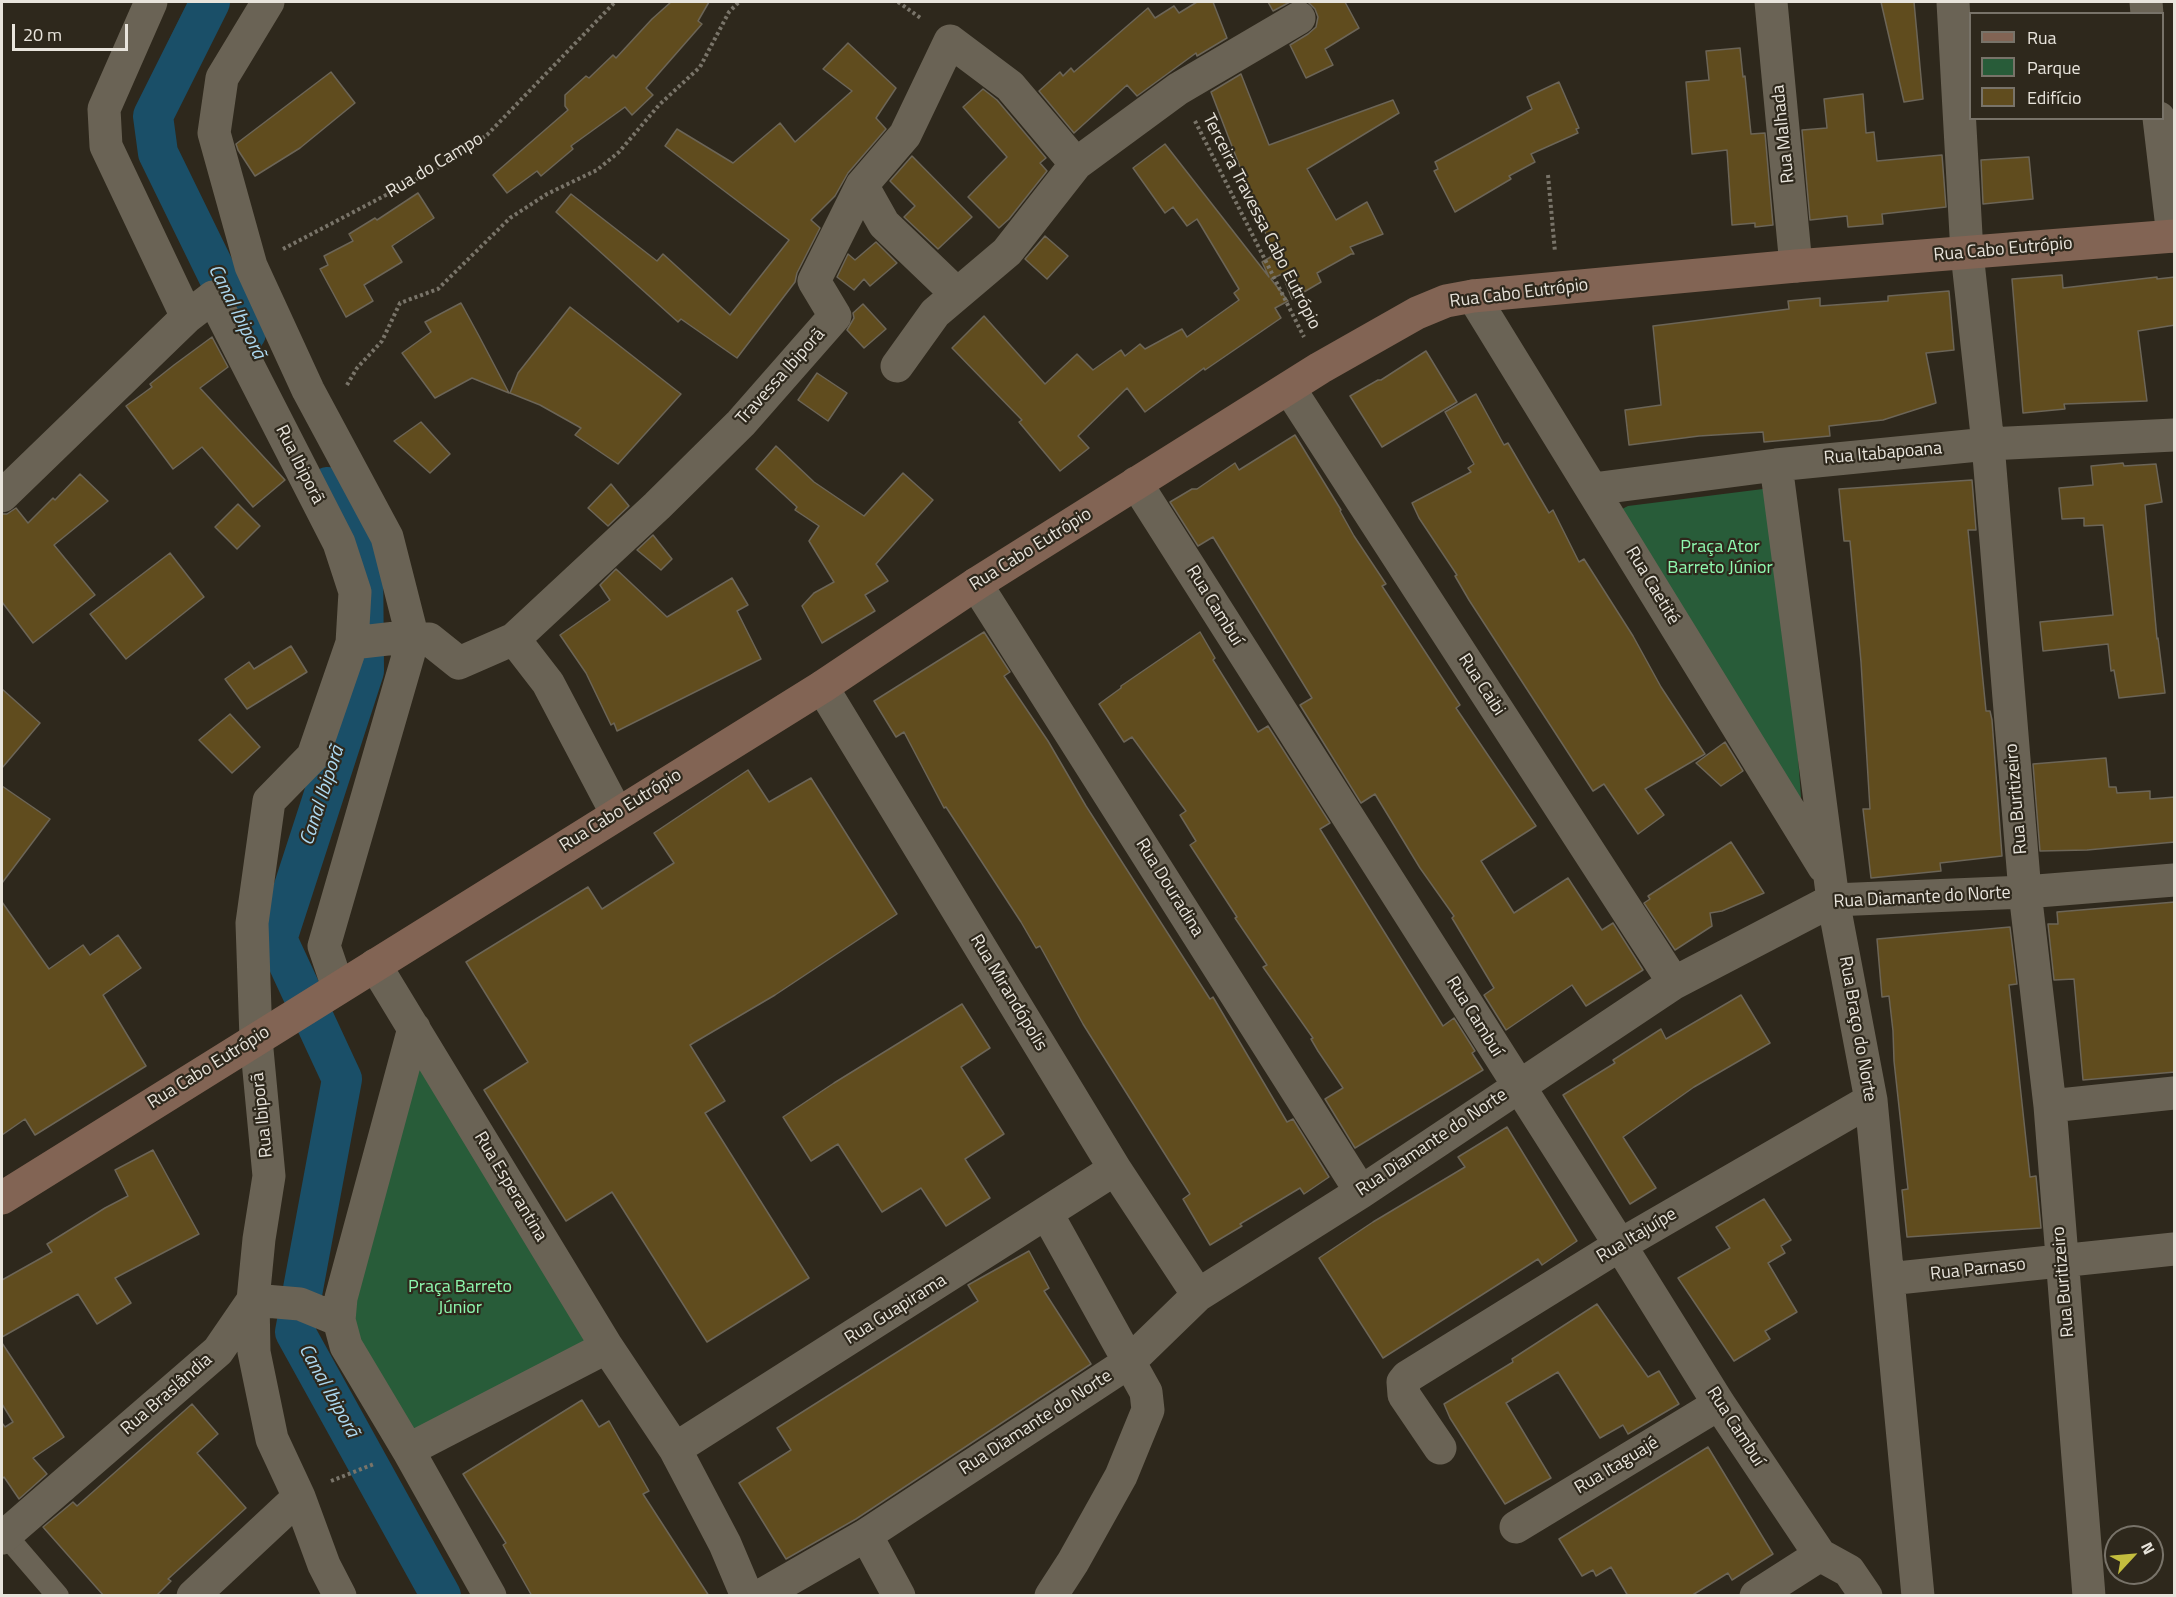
<!DOCTYPE html>
<html>
<head>
<meta charset="utf-8">
<style>
  body { margin:0 }
  #map { position:relative; width:2176px; height:1597px; overflow:hidden; background:#2e281c; font-family:"Titillium Web",sans-serif }
  canvas { display:block }
  .frame { position:absolute; inset:0; border:3px solid #e8e4dc; pointer-events:none }
  .legend { position:absolute; left:1969px; top:12px; width:195px; height:108px; box-sizing:border-box; background:#2e281c; border:2px solid #787369; margin:0; padding:8px 10px; list-style:none; font-size:18px; color:#e8e4dc }
  .legend li { display:flex; align-items:center; gap:12px; height:30px }
  .legend b { width:30px; border:2px solid #787369 }
  .north { position:absolute; left:2104px; top:1525px; width:60px; height:60px; box-sizing:border-box; background:#2e281c; border:2px solid #787369; border-radius:50%; rotate:64deg; font-size:16px; font-weight:700; line-height:24px; text-align:center; color:#e8e4dc }
  .north::after { content:''; display:block; margin:auto; width:21px; height:27px; background:#c3bd3e; clip-path:polygon(50% 0,100% 100%,50% 72%,0 100%) }
  .scale { position:absolute; left:12px; top:24px; width:116px; height:27px; box-sizing:border-box; border:3px solid #e8e4dc; border-top:0; padding-left:8px; font-size:18px; line-height:21px; white-space:nowrap; color:#e8e4dc; -webkit-text-stroke:4px #2e281c; paint-order:stroke }
</style>
</head>
<body>
<div id="map">
<canvas width="2176" height="1597"></canvas>
<div class="frame"></div>
<ul class="legend">
<li><b style="height:8px;background:#826454"></b>Rua</li>
<li><b style="height:16px;background:#285c39"></b>Parque</li>
<li><b style="height:16px;background:#604c1e"></b>Edifício</li>
</ul>
<div class="north">N</div>
<div class="scale">20 m</div>
</div>
<script>
const ctx = document.querySelector('canvas').getContext('2d');
ctx.lineJoin = 'round';
function fillPath(path, color) { ctx.fillStyle = color; ctx.fill(path, 'evenodd'); }
function stroke(path, color, width, dash) { ctx.strokeStyle = color; ctx.lineWidth = width; ctx.lineCap = dash ? 'butt' : 'round'; ctx.setLineDash(dash || []); ctx.stroke(path); }
function label(font, color, halo, rows, align = 'center') {
  ctx.font = font + ' "Titillium Web",sans-serif'; ctx.lineWidth = 4.5; ctx.setLineDash([]); ctx.textBaseline = 'middle'; ctx.strokeStyle = halo; ctx.fillStyle = color; for (const [text, x, y, turn = 0] of rows) {
    ctx.save(); ctx.translate(x, y); ctx.rotate((+turn || 0) * Math.PI / 180); ctx.textAlign = isNaN(turn) ? turn : align; if (halo) ctx.strokeText(text, 0, 0); ctx.fillText(text, 0, 0); ctx.restore();
  }
}
const green = new Path2D(`
  M1763,489L1792,678L1801,797L1799,800L1622,509L1628,506Z
  M424,1045L604,1335L393,1453L344,1332Z`);
const canal = new Path2D(`
  M210,2L153,116L158,153L246,333
  M328,487L363,553L364,671L277,939L342,1079L295,1332L441,1596`);
const building = new Path2D(`
  M671,2H709L698,21L702,24L646,88L653,95L632,115L625,107L571,146L573,149L541,176L537,171L507,193L493,175L568,110L565,106V95L586,76L589,78L613,55L616,58L652,19Z
  M1197,2H1213L1227,38L1197,56L1196,53L1137,96L1127,85L1074,133L1039,91L1060,72L1063,76L1071,68L1074,72L1148,8L1155,18L1174,6L1179,13Z
  M1268,2H1290L1273,11Z
  M1308,2H1345L1359,28L1325,49L1333,65L1306,78L1290,45L1308,34L1316,27L1318,17L1315,9Z
  M1881,2H1914L1923,99L1904,102Z
  M848,43L896,88L876,118L886,129L848,173L835,196L811,220L820,228L797,273L795,282L737,358L681,319L678,322L556,212L571,194L657,261L663,254L730,315L789,240L665,146L677,129L733,163L780,123L795,142L852,91L823,69Z
  M1740,48L1743,77L1745,76L1751,134L1765,133L1773,225L1755,227V223L1732,225L1727,150L1692,154L1686,82L1709,80L1706,51Z
  M331,72L355,103L300,148L255,176L238,150L236,144Z
  M1241,74L1269,145L1393,100L1399,113L1307,169L1336,220L1367,202L1383,234L1350,247L1354,254H1351L1317,273L1321,282L1292,299L1282,274L1271,279L1288,301L1275,308L1281,318L1205,370L1204,368L1145,412L1127,388L1078,436L1089,448L1060,471L1019,422L1022,420L952,348L984,316L1045,384L1077,354L1093,370L1121,350L1125,356L1140,344L1145,349L1182,329L1187,337L1239,300L1234,293L1239,289L1197,219L1187,226L1173,207L1165,213L1133,168L1165,144L1269,277L1262,262L1274,255L1211,92Z
  M1559,82L1579,128L1576,129L1578,133L1531,154L1535,162L1509,176L1511,179L1455,212L1434,171L1438,169L1435,162L1532,109L1527,97Z
  M983,89L997,100L1046,158L1040,163L1047,171L1009,219L999,228L968,197L1007,157L963,107Z
  M1863,94L1866,133L1874,132L1877,161L1942,155L1946,207L1882,214L1883,224L1848,227L1847,216L1810,220L1802,130L1827,128L1824,99Z
  M912,156L972,217L938,249L904,217L915,206L890,181Z
  M2029,157L2033,199L1983,204L1981,160Z
  M418,193L434,218L392,246L402,262L364,285L373,301L346,317L320,269L328,265L324,256L353,241L349,234L375,218L377,220Z
  M1045,236L1068,256L1047,279L1025,259Z
  M876,242L897,263L870,286L864,279L854,290L837,277L848,254L855,260Z
  M2062,275L2063,288L2157,277V279L2175,277V325L2138,331L2147,401L2064,404L2065,409L2023,413L2012,279Z
  M1949,291L1954,350L1926,353L1936,403L1883,420L1829,426L1830,436L1764,442L1763,432L1699,436L1629,445L1625,410L1661,405L1653,326L1789,309L1788,301L1820,298V306L1888,301V296Z
  M461,303L479,336L509,393L472,378L435,398L402,353L431,332L425,322Z
  M863,304L886,329L864,348L847,330L854,318L853,313Z
  M570,307L681,394L618,464L575,435L581,428L540,405L510,393L518,373Z
  M212,337L228,367L200,388L285,480L253,507L202,447L173,469L126,406L152,387L150,384L174,365Z
  M1426,351L1457,402L1382,447L1350,396L1378,380H1381Z
  M817,373L847,393L828,421L798,400Z
  M1476,394L1504,445L1508,443L1549,513L1553,510L1579,562L1584,559L1633,636L1661,687L1705,754L1645,789L1664,815L1638,834L1604,784L1593,791L1469,600L1455,576L1457,575L1419,518L1412,503L1471,472L1468,468L1474,464L1445,412Z
  M421,422L450,454L430,473L394,441Z
  M1295,435L1341,510L1340,511L1354,536L1386,584L1382,586L1460,705L1456,708L1536,826L1481,861L1514,913L1568,878L1602,930L1613,923L1643,970L1586,1006L1572,985L1506,1030L1484,995L1494,988L1452,918L1454,916L1420,868L1375,794L1361,803L1300,705L1312,698L1213,537L1198,546L1170,502L1192,489H1197L1235,463L1239,470Z
  M776,446L814,482L864,516L903,473L933,500L876,564L888,581L865,595L875,611L822,643L802,606L814,593L834,582L809,541L819,526L795,510L797,507L756,469Z
  M2123,463L2124,466L2156,464L2162,502L2145,505L2157,639L2158,638L2165,693L2119,698L2114,670L2111,671L2108,644L2043,651L2040,622L2113,615L2103,525L2084,526V518L2062,519L2059,488L2093,485L2091,466Z
  M80,474L108,501L54,545L95,595L33,643L2,602V514H7L16,508L28,523L53,498L55,500Z
  M1972,480L1976,530H1968L1986,711H1990L1992,720L2002,856L1940,863L1941,871L1871,878L1863,809H1870L1861,662L1850,541H1844L1839,489Z
  M611,484L629,506L608,526L588,508Z
  M238,504L260,526L237,549L215,527Z
  M653,535L672,559L661,570L637,550Z
  M170,553L204,597L126,659L90,614Z
  M616,569L667,617L732,578L748,605L737,611L761,659L617,731L614,723L611,725L586,673L560,635L610,600L600,585Z
  M984,632L1010,672L1004,676L1048,741L1086,806L1210,999L1213,997L1287,1122L1293,1119L1329,1177L1304,1194L1300,1188L1240,1224L1242,1226L1210,1245L1183,1199L1190,1194L1083,1024L1040,946L1036,948L1021,922L946,807L944,808L904,732L896,737L874,701Z
  M1200,632L1215,658L1213,660L1258,732L1268,726L1330,823L1320,829L1443,1026L1454,1018L1475,1051L1472,1053L1483,1070L1355,1148L1325,1099L1343,1088L1318,1051L1311,1039L1313,1038L1263,967L1267,965L1235,918L1237,917L1190,845L1196,841L1180,815L1186,811L1132,737L1124,742L1099,704L1121,688V686Z
  M291,646L307,672L247,709L225,679L249,662L254,669Z
  M2,689L40,723L2,768Z
  M230,714L260,747L232,773L199,740Z
  M1725,742L1743,771L1721,786L1696,763Z
  M2106,758L2109,787H2116L2117,793L2150,791V799L2175,797V842L2087,850L2040,851L2033,764Z
  M748,770L769,802L811,778L897,914L775,995L690,1045L725,1101L705,1113L809,1278L707,1342L612,1192L566,1221L484,1090L528,1062L466,962L588,887L602,909L674,863L654,833Z
  M2,786L50,819L2,883Z
  M1731,842L1764,893L1722,911L1710,913L1712,926L1675,950L1644,903L1650,899L1648,896Z
  M2,902L49,969L83,945L90,955L118,935L141,968L103,995L146,1066L35,1135L25,1119L2,1135Z
  M2175,902V1072L2083,1080L2074,979L2054,980L2048,924H2058L2057,912Z
  M2010,927L2017,984L2009,985L2013,1020L2030,1177L2036,1176L2041,1228L1907,1237L1902,1190L1908,1189L1894,1061L1893,1031L1889,996L1882,997L1877,939Z
  M1741,995L1770,1043L1694,1087L1623,1137L1656,1188L1630,1204L1563,1095L1615,1063L1613,1060L1661,1029L1666,1039Z
  M962,1004L990,1048L961,1067L1004,1134L965,1159L990,1198L946,1226L921,1188L882,1212L838,1144L811,1161L783,1117L834,1083Z
  M1507,1127L1577,1241L1542,1265L1538,1259L1383,1358L1319,1258L1373,1222L1465,1167L1458,1157Z
  M153,1150L199,1234L115,1278L131,1303L97,1324L78,1294L2,1337V1280L52,1252L47,1244L105,1208L128,1196L115,1170Z
  M1764,1199L1791,1240L1781,1246L1785,1253L1768,1263L1797,1312L1765,1331L1770,1339L1734,1361L1678,1278L1730,1248L1716,1227Z
  M1029,1251L1049,1288L1044,1291L1091,1364L856,1519L786,1559L739,1483L791,1450L777,1428L978,1301L968,1285Z
  M1597,1304L1648,1377L1659,1371L1679,1404L1628,1434L1623,1425L1600,1438L1558,1372L1506,1403L1551,1478L1505,1504L1450,1418L1444,1404L1513,1362L1512,1359Z
  M2,1343L64,1437L33,1458L47,1474L19,1499L4,1477L2,1479V1423L5,1427L13,1422L2,1404Z
  M582,1400L599,1427L609,1421L649,1491L643,1494L709,1596H532L503,1545L506,1543L463,1474Z
  M192,1404L218,1434L197,1453L246,1508L168,1579L171,1581L156,1596H104L43,1527L73,1502L77,1506Z
  M1708,1447L1773,1554L1732,1580L1728,1573L1691,1596H1628L1611,1567L1596,1576L1593,1570L1582,1576L1559,1539Z`);
const path = new Path2D(`
  M898,2L922,19
  M1195,121L1304,337
  M1548,175L1555,252
  M283,249L447,163L487,135L615,2
  M347,385L357,368L382,341L400,303L438,289L510,218L547,194L597,170L619,152L659,105L700,67L729,12L739,2
  M331,1481L374,1464`);
const lane = new Path2D(`
  M2,1531L58,1596`);
const street = new Path2D(`
  M151,2L104,109L106,146L187,317
  M268,2L222,78L214,133L251,266L308,390L387,537L413,639L324,946L338,987
  M1771,2L1796,266
  M1953,2L1967,253L1988,444L2025,892L2050,1106L2089,1596
  M2146,2L2147,14
  M2159,118L2173,236
  M862,185L884,224L956,293
  M1473,296L1824,867
  M897,366L935,313L1007,252L1076,164L1178,89L1299,18
  M1289,388L1674,983
  M1776,465L1833,900L1871,1100L1918,1596
  M1136,483L1620,1245L1719,1404L1820,1555L1849,1571L1866,1596
  M1593,489L1776,465L1988,444L2174,435
  M2,496L187,317L213,297L339,543L355,592L352,643
  M976,584L1361,1192
  M514,639L548,683L617,814
  M822,687L1115,1169L1198,1295
  M375,965L607,1347L675,1449L725,1544L747,1596
  M414,1028L341,1298L339,1320L346,1346L408,1450L490,1596
  M2050,1106L2174,1093
  M1047,1214L1146,1392L1148,1410L1121,1476L1073,1562L1051,1596
  M1888,1279L2174,1249
  M1440,1448L1404,1395L1403,1382L1407,1377L1620,1245L1871,1100
  M675,1449L1115,1169
  M408,1450L607,1347
  M1516,1527L1719,1404
  M866,1535L899,1596
  M2,1538L218,1351L253,1300L300,1304L339,1320
  M193,1596L299,1497
  M340,1596L324,1565L299,1497L272,1439L254,1352L253,1300L259,1239L269,1176L256,1039L252,923L269,801L313,756L352,643L396,638L429,639L459,663L514,639L657,506L741,423L835,316L814,281L862,185L905,135L950,41L1010,86L1076,164
  M760,1596L866,1535L1129,1362L1198,1295L1361,1192L1674,983L1833,900L2025,892L2174,880
  M1756,1596L1820,1555`);
const secondary = new Path2D(`
  M2,1198L822,687L976,584L1320,368L1417,313L1446,301L1473,296L1796,266L2174,236`);
const streetNames = [
  ["Rua Malhada",1784,134,-96],
  ["Rua do Campo",435,166,-31],
  ["Terceira Travessa Cabo Eutrópio",1261,222,63],
  ["Rua Cabo Eutrópio",2003,250,-5],
  ["Rua Cabo Eutrópio",1519,294,-7],
  ["Travessa Ibiporã",781,377,-48],
  ["Rua Itabapoana",1883,454,-5],
  ["Rua Ibiporã",299,465,63],
  ["Rua Cabo Eutrópio",1031,550,-32],
  ["Rua Caetité",1652,586,59],
  ["Rua Cambuí",1214,606,58],
  ["Rua Caibi",1481,685,57],
  ["Rua Buritizeiro",2017,799,-95],
  ["Rua Cabo Eutrópio",621,811,-32],
  ["Rua Douradina",1169,888,58],
  ["Rua Diamante do Norte",1922,898,-3],
  ["Rua Mirandópolis",1008,993,59],
  ["Rua Cambuí",1474,1017,58],
  ["Rua Braço do Norte",1857,1029,80],
  ["Rua Cabo Eutrópio",209,1068,-32],
  ["Rua Ibiporã",263,1115,-96],
  ["Rua Diamante do Norte",1432,1143,-34],
  ["Rua Esperantina",510,1187,59],
  ["Rua Itajuípe",1637,1236,-31],
  ["Rua Parnaso",1978,1270,-6],
  ["Rua Buritizeiro",2064,1282,-95],
  ["Rua Guapirama",896,1310,-32],
  ["Rua Braslândia",167,1395,-41],
  ["Rua Diamante do Norte",1036,1423,-33],
  ["Rua Cambuí",1735,1427,57],
  ["Rua Itaguajé",1617,1466,-31]
];
const parkNames = [
  ["Praça Ator",1720,548],
  ["Barreto Júnior",1720,569],
  ["Praça Barreto",460,1288],
  ["Júnior",460,1309]
];
const waterNames = [
  ["Canal Ibiporã",236,312,63],
  ["Canal Ibiporã",323,796,-72],
  ["Canal Ibiporã",328,1391,61]
];
fillPath(green, '#285c39');
stroke(canal, '#1a4f68', 40);
fillPath(building, '#604c1e');
stroke(building, '#6c6557', 1.5);
stroke(path, '#797469', 4, [3, 3]);
stroke(lane, '#6a6355', 22);
stroke(street, '#6a6355', 33);
stroke(secondary, '#826454', 33);
label('18px', '#e8e4dc', '#2e281c', streetNames);
label('18px', '#8ff9af', '#2e281c', parkNames);
label('italic 20px', '#acd8f0', '#2e281c', waterNames);
</script>
</body>
</html>
